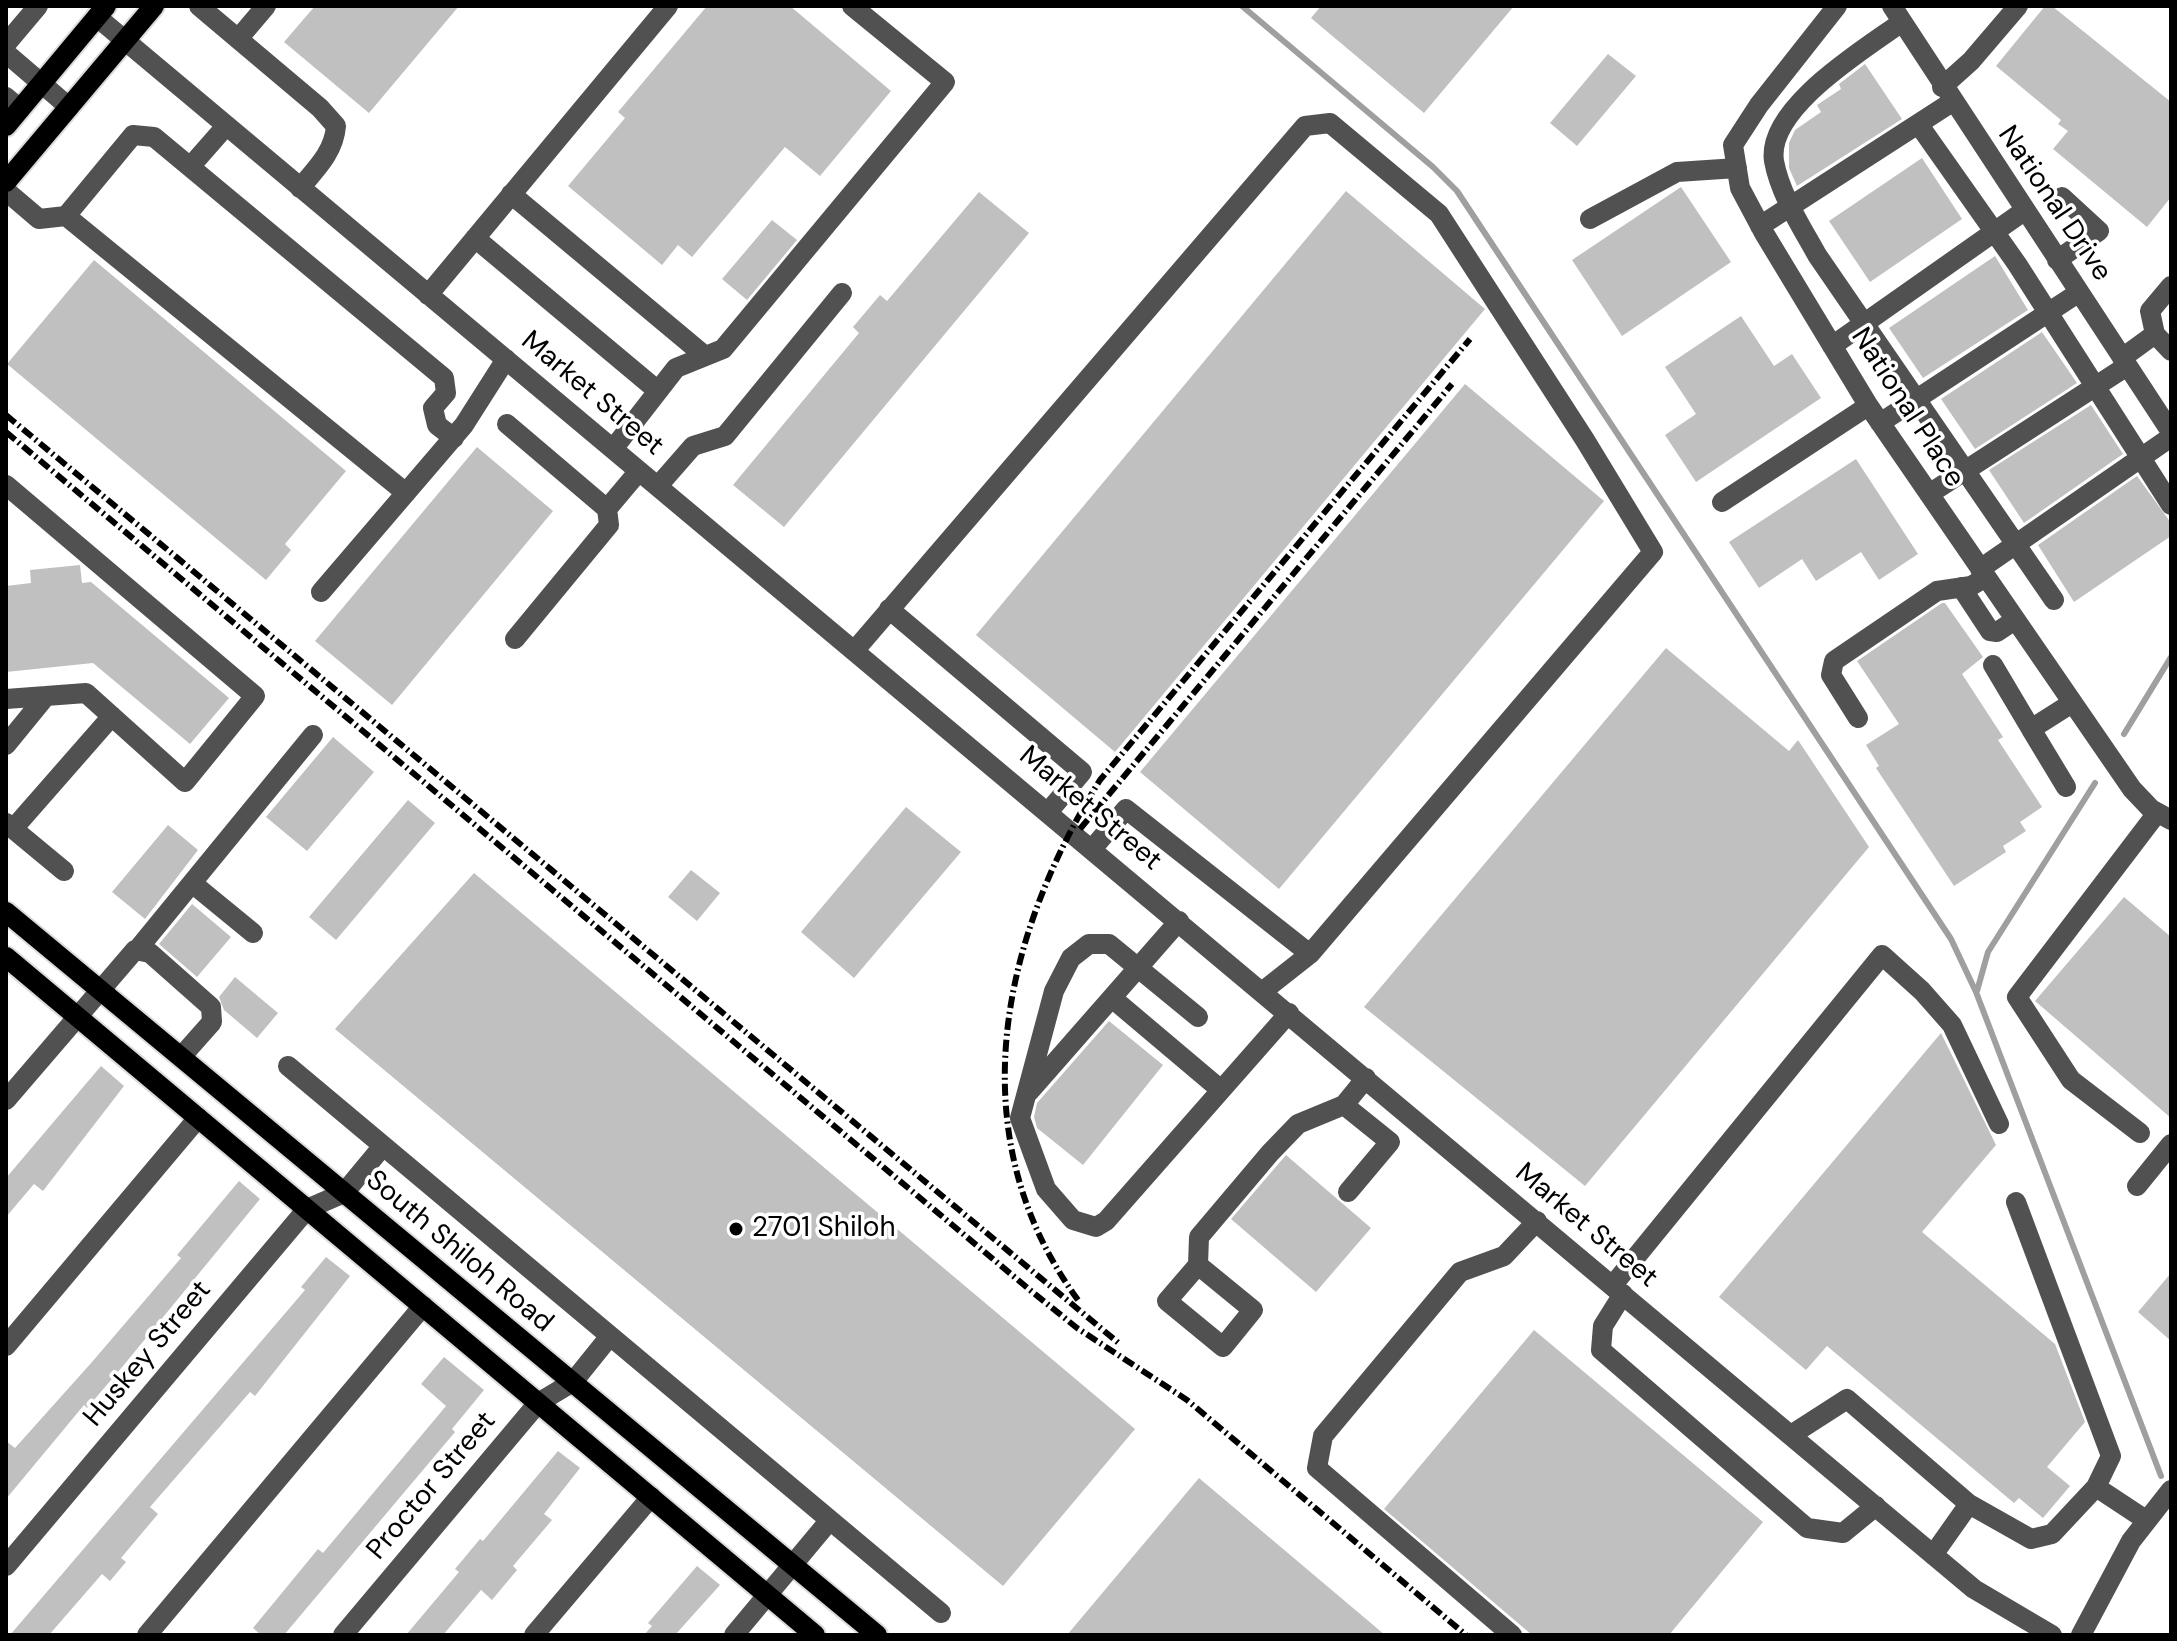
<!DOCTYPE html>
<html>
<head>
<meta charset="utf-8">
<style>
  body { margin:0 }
  #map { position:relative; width:2177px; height:1641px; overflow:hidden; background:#fff; font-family:"DM Sans",sans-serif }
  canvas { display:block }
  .frame { position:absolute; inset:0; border:8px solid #000; pointer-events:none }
</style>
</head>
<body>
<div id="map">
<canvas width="2177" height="1641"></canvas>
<div class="frame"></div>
</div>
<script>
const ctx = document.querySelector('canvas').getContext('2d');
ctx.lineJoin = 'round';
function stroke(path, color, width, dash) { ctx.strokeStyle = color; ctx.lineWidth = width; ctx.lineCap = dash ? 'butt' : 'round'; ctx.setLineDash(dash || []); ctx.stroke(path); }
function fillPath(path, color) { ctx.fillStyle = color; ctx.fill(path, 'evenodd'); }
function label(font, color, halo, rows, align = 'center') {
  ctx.font = font + ' "DM Sans",sans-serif'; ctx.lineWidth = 7; ctx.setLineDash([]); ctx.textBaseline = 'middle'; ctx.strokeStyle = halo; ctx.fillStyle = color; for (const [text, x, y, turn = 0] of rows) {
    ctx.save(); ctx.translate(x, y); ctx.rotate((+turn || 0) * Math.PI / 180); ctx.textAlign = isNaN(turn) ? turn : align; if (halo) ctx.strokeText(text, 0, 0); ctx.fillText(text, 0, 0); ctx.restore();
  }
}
const stream = new Path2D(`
  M1242,6L1433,167L1457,191L1951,939L1976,992L2161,1476
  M2124,734L2171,657
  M1977,991L1988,952L2095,783`);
const building = new Path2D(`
  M315,6H459L369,113L284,42Z
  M707,6H790L891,91L820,176L785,147L692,257L678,245L662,265L568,186L625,118L618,112Z
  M1321,6H1514L1424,113L1311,18Z
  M2045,6H2052L2171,102V197L2147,227L2053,149L2068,131L2058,124L2061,120L1996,66Z
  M1608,54L1636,76L1577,146L1550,123Z
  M1865,64L1902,119L1797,186L1789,168V143L1795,130L1821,112L1817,105L1841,89L1839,84Z
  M1922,158L1962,219L1870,282L1829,221Z
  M1681,187L1731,262L1622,336L1572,260Z
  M1346,191L1485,309L1115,752L976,635Z
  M979,192L1029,233L784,527L733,485L859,333L853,327L880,295L887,301Z
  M772,220L797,240L747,300L722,279Z
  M1995,256L2028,310L1923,378L1889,328Z
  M94,260L346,471L285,544L291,550L266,580L7,364Z
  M1741,316L1774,366L1792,354L1821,398L1696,482L1665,435L1696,414L1665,367Z
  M2042,332L2077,383L1975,449L1941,399Z
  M1465,384L1604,501L1279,889L1140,772Z
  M2091,405L2123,454L2024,523L1989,470Z
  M477,447L553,511L392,705L315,641Z
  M1856,459L1918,554L1879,580L1861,552L1816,581L1802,559L1759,588L1729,542Z
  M2137,476L2171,523V536L2074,602L2038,545Z
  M80,565L82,583L91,582L229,698L190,744L93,663L6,672V586L31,583L30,570Z
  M1942,603H1945L1983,657L1962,674L2003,737L1998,740L2042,807L2020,822L2026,831L2003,846L2006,852L1954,886L1876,768L1879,766L1866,745L1899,724L1857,661Z
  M1666,648L1789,751L1798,740L1869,847L1585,1186L1364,1007Z
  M333,737L374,772L307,851L266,817Z
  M408,800L435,823L336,940L309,917Z
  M906,807L961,852L854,978L801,932Z
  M168,825L198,850L145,919L112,892Z
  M691,870L720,893L697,921L668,897Z
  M474,873L1135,1429L1003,1586L335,1029Z
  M2124,897L2171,937V1118L2035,1001Z
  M192,904L231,937L197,977L159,944Z
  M235,977L278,1013L257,1038L224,1010L219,997Z
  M1109,1021L1163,1065L1083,1165L1037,1128L1034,1117L1037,1103Z
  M1941,1033L1996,1145L1922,1232L2055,1344L2085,1422L2047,1467L2070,1486L2043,1518L2019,1498L2014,1503L1827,1346L1806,1370L1719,1297Z
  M101,1066L124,1086L43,1191L34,1184L6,1217V1178Z
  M1286,1155L1371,1228L1316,1292L1231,1219Z
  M239,1181L260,1199L123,1366L87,1408L84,1405L6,1499V1441L15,1448L92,1362L181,1258L177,1255Z
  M326,1257L350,1276L255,1396L250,1392L150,1507L158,1514L121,1558L126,1562L110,1581L102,1574L49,1635H10L305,1290L301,1287Z
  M2171,1273V1341L2138,1312Z
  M1534,1330L1763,1522L1669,1635H1532L1384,1509Z
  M444,1357L484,1390L452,1429L455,1432L284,1635H261L253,1628L318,1549L323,1553L446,1406L421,1384Z
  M558,1451L580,1468L544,1514L552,1520L513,1566L517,1570L492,1600L481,1590L443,1635H406L459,1572L455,1569L480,1539L483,1541Z
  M1199,1478L1385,1635H1067Z
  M697,1566L720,1585L675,1635H644L652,1626L648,1623Z`);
const minor = new Path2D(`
  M199,6L320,108L336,126C334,152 316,169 300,188
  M1837,6L1759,105L1733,145L1740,188L1764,233L1868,405L2132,789L2151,809L2171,820
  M1892,6L2171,432
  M97,17L1974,1589L2052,1635
  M1902,22C1865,49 1766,108 1774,161C1780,194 1801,226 1817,255L2054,600
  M238,39L266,6
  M6,44L38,6
  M6,53L69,107
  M1942,87L1971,61L2018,6
  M6,97L20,109
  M1919,125L2017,264L2171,505
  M190,167L226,126
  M6,191L39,219L66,216
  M511,194L705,356
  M1590,219L1677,172L1737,168
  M1760,226L1952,102
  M475,238L658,391
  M2057,260L2099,231L2062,197
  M428,295L668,6
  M2155,334L2171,351
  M1832,346L2024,211
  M2122,358L2155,334L2150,311L2171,286
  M1880,423L2078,293
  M507,424L607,509L639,471
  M613,449L676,368L723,349L945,82L852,6
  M6,485L255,696L185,782L86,693L6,699
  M658,486L693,446L725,436L842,293
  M406,493L66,216L133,135L154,137L444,378L446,393L433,408L437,425L454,438
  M1929,494L2127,366
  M1722,502L1868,406
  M1980,569L2171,437
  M1961,587L1990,631L1997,632L2015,620
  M321,592L464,425L506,359
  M889,609L1082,772L1049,811
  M515,639L609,525L607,509
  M855,650L1305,126L1330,123L1439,214L1585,440L1653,552L1310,954L1263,991
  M1993,665L2031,729
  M1858,718L1831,675L1834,661L1937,591L1971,586L1986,577
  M6,745L46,696
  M2066,787L2031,729L2072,703
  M6,823L64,871
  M13,829L112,716
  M1093,848L1126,809L1310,954
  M192,883L253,933
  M137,950L313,735
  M1112,998L1221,1090
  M1198,1017L1109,944H1089L1071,958L1054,991L1020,1118L1046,1189L1073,1220L1096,1227L1106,1221L1289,1013
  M288,1066L941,1613
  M1029,1092L1179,921
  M6,1100L135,950L150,953L211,1007L212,1022L181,1057
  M2140,1133L2071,1080L2017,997L2157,813
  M2137,1186L2171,1144
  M1348,1192L1390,1142L1344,1105L1366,1078
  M2016,1202L2111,1456L2096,1487
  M1198,1265L1167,1301L1223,1347L1253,1310L1198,1265L1199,1237L1270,1153L1298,1124L1344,1105
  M1613,1285L1882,955L1922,991L1952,1025L1999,1124
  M1623,1294L1603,1326L1601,1350L1807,1528L1843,1533L1876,1506
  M6,1346L198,1118
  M1791,1435L1847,1399L1969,1504
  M1933,1555L1969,1504L2031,1539L2052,1534L2096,1487L2146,1520
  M6,1566L307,1209L344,1193L383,1146
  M147,1635L423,1306
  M343,1635L538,1403L573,1382L610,1336
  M534,1635L651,1497
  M734,1635L830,1520
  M1512,1635L1317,1468L1323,1436L1460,1272L1504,1256L1537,1221
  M2081,1635L2131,1541L2171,1490`);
const major = new Path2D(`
  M6,126L106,6
  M6,182L154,6
  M6,912L877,1635
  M6,957L815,1635`);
const rail = new Path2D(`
  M6,415L1121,1345
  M6,432L1030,1290L1077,1328L1187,1400L1466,1635
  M1080,829L1452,384
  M1078,1300C958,1136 1000,940 1100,780L1470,339`);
const markers = [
  [736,1229,8,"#000"]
];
const streetNames = [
  ["National Drive",2054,204,56],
  ["Market Street",592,394,40],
  ["National Place",1907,408,57],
  ["Market Street",1090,809,40],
  ["Market Street",1586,1226,40],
  ["South Shiloh Road",459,1252,40],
  ["Huskey Street",148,1354,-50],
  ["Proctor Street",432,1486,-50]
];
const poiNames = [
  ["2701 Shiloh",752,1229]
];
stroke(stream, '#9f9f9f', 6);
fillPath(building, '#c0c0c0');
stroke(major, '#dbdbdb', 24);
stroke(minor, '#515151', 20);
stroke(major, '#000', 20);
stroke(rail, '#000', 6, [12, 4, 2, 4]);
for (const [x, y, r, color] of markers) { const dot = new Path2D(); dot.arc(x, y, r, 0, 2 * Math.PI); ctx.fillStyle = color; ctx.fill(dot); stroke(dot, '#fff', 3); }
label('28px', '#000', '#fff', streetNames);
label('28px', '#000', '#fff', poiNames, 'left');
</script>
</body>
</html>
